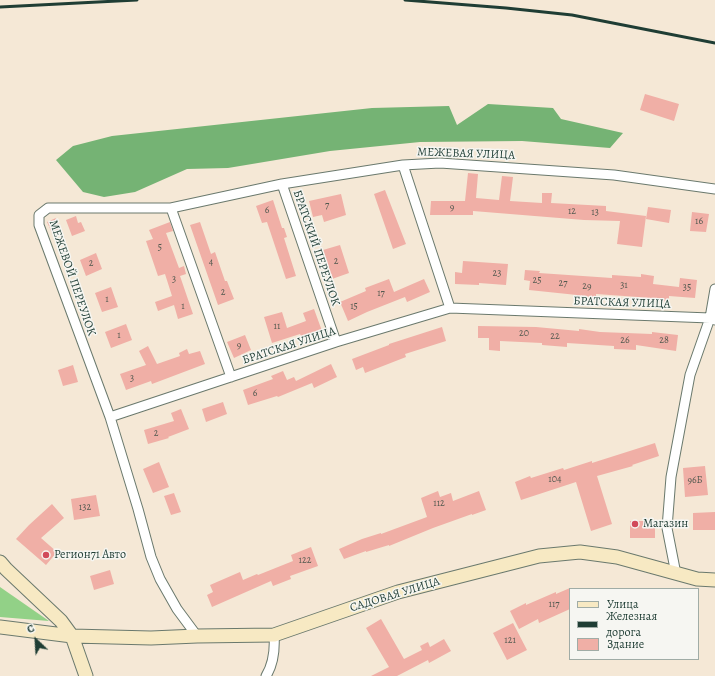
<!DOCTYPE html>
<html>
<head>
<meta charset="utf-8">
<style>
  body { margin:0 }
  #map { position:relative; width:715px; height:676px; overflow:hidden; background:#f5e8d6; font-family:Alegreya,serif }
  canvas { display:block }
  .legend { position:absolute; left:569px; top:588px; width:130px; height:72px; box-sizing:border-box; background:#f6f6f2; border:1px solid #a0aca6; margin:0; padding:5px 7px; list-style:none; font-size:12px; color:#1f3d34 }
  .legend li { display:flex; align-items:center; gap:8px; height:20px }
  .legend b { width:20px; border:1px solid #a0aca6 }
  .north { position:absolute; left:16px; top:620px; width:40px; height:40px; -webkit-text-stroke:3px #f6f6f2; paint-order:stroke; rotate:335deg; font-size:11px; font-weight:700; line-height:16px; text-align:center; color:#1f3d34 }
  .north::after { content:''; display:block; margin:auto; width:14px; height:18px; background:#1f3d34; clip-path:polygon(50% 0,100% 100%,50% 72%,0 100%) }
</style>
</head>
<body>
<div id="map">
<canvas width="715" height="676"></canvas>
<ul class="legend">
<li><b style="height:5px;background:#f7e9c3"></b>Улица</li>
<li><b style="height:5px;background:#1f3d34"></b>Железная дорога</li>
<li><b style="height:11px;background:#f0afa6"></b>Здание</li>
</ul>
<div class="north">С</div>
</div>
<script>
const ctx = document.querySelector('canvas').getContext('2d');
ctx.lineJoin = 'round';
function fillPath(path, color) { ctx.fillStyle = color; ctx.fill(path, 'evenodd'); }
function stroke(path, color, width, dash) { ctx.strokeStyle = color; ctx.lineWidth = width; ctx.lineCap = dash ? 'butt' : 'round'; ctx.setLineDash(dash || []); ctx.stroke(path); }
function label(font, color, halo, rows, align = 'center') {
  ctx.font = font + ' Alegreya,serif'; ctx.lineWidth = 3; ctx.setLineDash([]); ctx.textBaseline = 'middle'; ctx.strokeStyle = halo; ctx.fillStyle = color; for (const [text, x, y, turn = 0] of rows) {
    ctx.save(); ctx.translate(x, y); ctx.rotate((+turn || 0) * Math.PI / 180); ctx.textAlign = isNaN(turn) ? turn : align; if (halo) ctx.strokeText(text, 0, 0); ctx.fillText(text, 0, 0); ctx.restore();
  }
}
const green = new Path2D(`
  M0,587L49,621L0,617Z`);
const forest = new Path2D(`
  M488,104L553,108L561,119L623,133L610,148L522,141L420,142L330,151L228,168L187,169L135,192L104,197L83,192L56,160L73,146L112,136L372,108L449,106L457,125Z`);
const building = new Path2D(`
  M645,94L679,104L674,121L640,110Z
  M468,173L478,174L476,198L499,200L502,176L513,177L510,201L542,203V193H552L551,203L606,206V211L646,216L642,247L617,244L620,221L584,220L473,211V215H430L431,201H465Z
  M385,190L406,244L393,249L374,194Z
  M341,194L346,215L324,222L322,215L313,217L309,201Z
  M273,200L282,228H284L287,237L284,238L296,276L286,279L267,222L262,223L256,206Z
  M648,207L671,210L669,223L646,219Z
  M692,212L709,214L706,232L690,231Z
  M76,216L78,223L81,222L85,231L72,236L66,220Z
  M56,218L60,230L52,233L47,222Z
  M170,222L173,231L166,233L179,268L184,266L186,274L180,276L193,314L178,319L174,305L158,311L155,302L172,296L165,274L158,276L146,241L153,239L149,230Z
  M200,222L211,254L215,252L225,281H227L234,299L218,305L190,225Z
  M340,245L349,273L332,279L323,250Z
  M96,253L102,269L86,276L80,260Z
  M463,261L508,264L506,285L479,283V285L455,284V272L462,273Z
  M525,270L540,271L539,273L612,278V275L641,277V274L654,276L653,284L679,287L680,278L697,280L695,298L669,296V302L638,297L596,294V297L577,296V295L529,290L530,281L524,280Z
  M389,279L394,292L424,279L430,292L407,302L405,297L367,312L348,321L340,302L366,291L365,288Z
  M111,287L118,307L102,312L95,293Z
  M314,309L322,331L302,338L300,334L272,343L264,317L282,312L287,328L306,321L303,313Z
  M126,324L132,340L111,348L105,332Z
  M478,326L536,327L579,331V329L600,332L652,334V332L678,335L676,351L636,345V350L614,349V346L567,343V347L542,345V343L500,341V351L489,350V338H478Z
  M442,327L446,341L405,354L406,357L365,373L363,367L356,370L352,359L389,345V344Z
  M245,335L251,350L234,358L227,342Z
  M148,346L157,364L180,356L179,353L187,349L189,354L200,351L205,364L152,384L151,381L126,390L120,374L146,365L139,351Z
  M331,364L337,377L314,388L312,383L278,397L277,396L248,405L243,390L273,379L271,376L283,371L287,380L294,377L296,381Z
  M73,365L78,382L63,386L58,370Z
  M223,402L227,414L206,422L202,409Z
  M181,409L189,429L168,437L169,438L148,444L144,430L174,421L171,413Z
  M655,443L659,456L632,465L633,466L597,476L612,524L591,531L576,482L521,500L515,482L530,476L531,478L563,468L564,470L592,461V463Z
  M159,462L169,487L153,493L143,469Z
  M705,466L708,495L685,497L683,468Z
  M438,491L440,497L451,493L453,501L479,491L486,510L472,515V514L433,528L389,546V545L366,552V551L344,559L339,549L362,539L381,533V534L427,517L421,498Z
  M174,493L181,512L171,515L164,496Z
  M96,495L100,516L74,520L71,499Z
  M52,504L64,518L41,538L57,552L46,565L16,539L29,525Z
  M715,512V530H693V513Z
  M630,521H650L649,528H655V538H630Z
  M311,547L318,566L290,576L291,579L273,586L271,581L212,607L207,595L213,592L210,585L240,572L243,580L257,574L258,575L293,561L291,555Z
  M110,570L114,584L94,590L90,576Z
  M570,588V609L539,623L538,619L519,629L510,611L526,603V605L556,592V594Z
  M381,619L404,659L422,650L420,646L428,642L430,647L444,639L451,651L429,663L428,660L397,676H371L389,667L366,628Z
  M513,623L527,650L507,660L493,633Z`);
const minor = new Path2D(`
  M403,165L450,308
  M282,184L336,342
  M171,208L282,184L403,165L440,163L614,175L715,189
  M110,417L39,225V215L48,208H171L231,377
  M676,574L667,528L671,477L690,375L710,318L715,289
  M197,636L177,609L160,579L151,557L138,509L110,417L336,342L450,308L710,318L715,320
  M266,676C274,663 275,649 274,635`);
const secondary = new Path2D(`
  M0,562L6,569L61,621L72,636L86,676
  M0,627L72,636L151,638L197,636L274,635L398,592L539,556L580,552L617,557L697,579L715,580`);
const rail = new Path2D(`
  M405,0L506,8L572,15L715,43
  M0,7L137,0`);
const markers = [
  [635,524,4,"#d1495b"],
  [46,555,4,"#d1495b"]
];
const numberNames = [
  ["7",327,206],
  ["9",452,208],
  ["6",267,211],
  ["12",572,212],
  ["13",595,213],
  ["16",699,222],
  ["5",160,248],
  ["2",336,262],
  ["4",211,263],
  ["2",91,264],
  ["23",497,274],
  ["3",174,280],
  ["25",537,281],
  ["27",563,284],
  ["31",624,286],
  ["29",587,287],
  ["35",687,288],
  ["2",223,293],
  ["17",381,294],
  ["1",107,300],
  ["1",183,307],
  ["15",354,307],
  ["11",277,327],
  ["20",524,334],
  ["1",119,336],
  ["22",555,337],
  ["26",625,341],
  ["28",664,341],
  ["9",239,346],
  ["3",132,379],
  ["6",255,394],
  ["2",156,434],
  ["104",555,480],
  ["96Б",695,481],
  ["112",439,504],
  ["132",85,508],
  ["122",305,561],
  ["117",554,605],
  ["121",510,641]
];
const streetNames = [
  ["МЕЖЕВАЯ УЛИЦА",466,154,2],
  ["БРАТСКИЙ ПЕРЕУЛОК",316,248,71],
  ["МЕЖЕВОЙ ПЕРЕУЛОК",72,278,71],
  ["БРАТСКАЯ УЛИЦА",622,303,2],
  ["БРАТСКАЯ УЛИЦА",289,346,-18],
  ["САДОВАЯ УЛИЦА",395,595,-17]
];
const poiNames = [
  ["Магазин",643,524],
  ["Регион71 Авто",54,555]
];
fillPath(green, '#92d187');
fillPath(forest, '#75b374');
fillPath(building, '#f0afa6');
stroke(minor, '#6a796d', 11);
stroke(secondary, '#6a796d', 15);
stroke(minor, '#fff', 9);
stroke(secondary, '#f7e9c3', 13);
stroke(rail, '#1f3d34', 3);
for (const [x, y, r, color] of markers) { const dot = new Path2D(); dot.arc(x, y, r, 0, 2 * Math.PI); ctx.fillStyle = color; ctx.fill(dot); stroke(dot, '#f6f6f2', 1.5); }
label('10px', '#535a50', null, numberNames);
label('12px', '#1f3d34', '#f6f6f2', streetNames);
label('12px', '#1f3d34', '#f6f6f2', poiNames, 'left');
</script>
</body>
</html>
